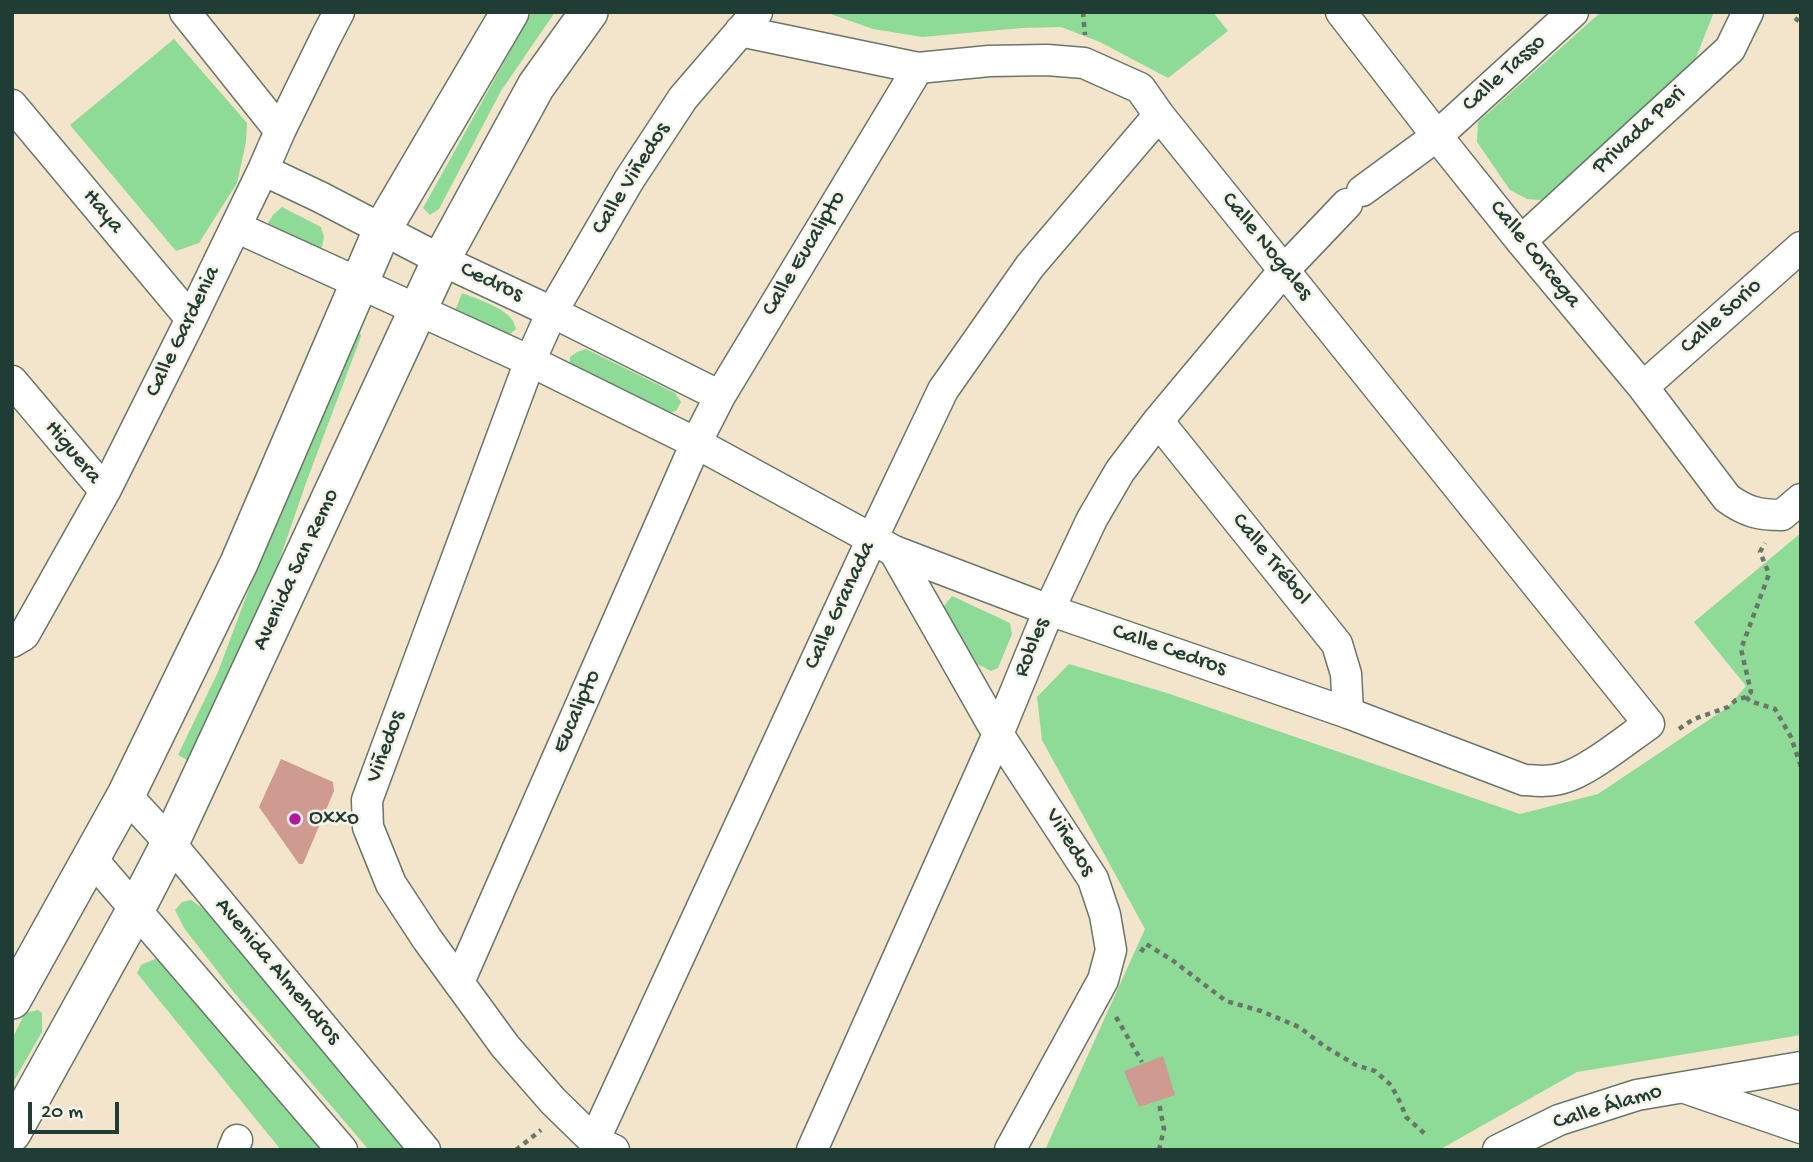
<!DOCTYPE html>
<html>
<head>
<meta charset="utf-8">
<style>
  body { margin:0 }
  #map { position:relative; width:1813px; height:1162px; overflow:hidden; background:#f3e4cc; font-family:"Gochi Hand",sans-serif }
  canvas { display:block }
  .frame { position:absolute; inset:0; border:14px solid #1f3d34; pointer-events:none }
  .scale { position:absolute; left:28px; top:1102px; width:91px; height:32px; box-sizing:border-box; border:4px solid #1f3d34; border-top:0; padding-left:9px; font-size:21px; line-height:24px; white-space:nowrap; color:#1f3d34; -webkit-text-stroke:5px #f7f3e8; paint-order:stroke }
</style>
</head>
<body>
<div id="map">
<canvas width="1813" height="1162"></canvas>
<div class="frame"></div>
<div class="scale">20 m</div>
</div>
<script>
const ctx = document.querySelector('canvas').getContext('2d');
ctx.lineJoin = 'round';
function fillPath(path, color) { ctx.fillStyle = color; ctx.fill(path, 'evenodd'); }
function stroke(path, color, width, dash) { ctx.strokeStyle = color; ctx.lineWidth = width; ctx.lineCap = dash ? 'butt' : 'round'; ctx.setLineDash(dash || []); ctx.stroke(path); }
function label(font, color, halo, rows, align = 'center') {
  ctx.font = font + ' "Gochi Hand",sans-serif'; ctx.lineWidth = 5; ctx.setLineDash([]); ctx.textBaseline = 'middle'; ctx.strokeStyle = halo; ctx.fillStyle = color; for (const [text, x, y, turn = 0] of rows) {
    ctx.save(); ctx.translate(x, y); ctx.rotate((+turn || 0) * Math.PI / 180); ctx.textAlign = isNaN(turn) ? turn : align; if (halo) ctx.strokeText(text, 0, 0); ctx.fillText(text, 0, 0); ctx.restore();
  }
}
const green = new Path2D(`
  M532,12H555L501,91L439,209L430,215L423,208Z
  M825,12H1213L1228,31L1168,78L1100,42L1061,27L1022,28L922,37L873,29Z
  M1601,12H1714L1693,65L1541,200L1527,199L1510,190L1477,142L1478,122Z
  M174,39L247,123L246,142L237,183L199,243L176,251L70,125Z
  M282,207L321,227L324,237L322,247L314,251L272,232L268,223L273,215Z
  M462,293C476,298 501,307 511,318C513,320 515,326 516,329L509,335L454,313Z
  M359,331L361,335L359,342L307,480L270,587L190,756L187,760L178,755L218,672L271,530Z
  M586,349L675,393L681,402L676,411L664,414L570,364V357L577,352Z
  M1801,533V1035L1577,1072L1439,1150H1045L1145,929L1042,740L1037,697L1069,664L1167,693L1520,814L1598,794L1728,707L1746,686L1694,622Z
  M952,596L1010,623L1012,634L998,668L991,671L977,664L944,615V606Z
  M191,900L205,910L409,1150H369L236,995L184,928L175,910L182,902Z
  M157,958L170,965L321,1150H281L137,973L141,965Z
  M38,1010L42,1013V1032L12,1084V1039L25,1013Z`);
const building = new Path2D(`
  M281,759L333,782L334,791L303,864H299L259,807Z
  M1163,1056L1175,1095L1139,1107L1124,1071Z`);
const path = new Path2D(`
  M1083,12L1085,35
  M1795,18L1801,23
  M1746,697L1750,701L1775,709L1791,737L1801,767
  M1679,729L1694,719L1728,707L1736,700L1746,697L1751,692L1741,649L1769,574L1760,552L1765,543
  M1141,952L1146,944L1172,960L1226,1001L1261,1011L1299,1027L1324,1046L1356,1065L1375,1071L1391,1085L1401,1104L1406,1117L1425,1134
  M1116,1017L1142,1062
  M516,1150L541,1130
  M1159,1150L1164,1129L1159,1103`);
const minor = new Path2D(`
  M185,12L280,131
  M1341,12L1437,136L1521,241L1643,387L1727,498C1746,512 1759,515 1782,515L1801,499
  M12,105L191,319
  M263,170L320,197L441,260L552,312L720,396
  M1362,191L1437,136L1573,12
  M236,227L530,361L696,443L894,551L1049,610L1348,713L1524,780C1538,781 1550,782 1563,778C1587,772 1627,739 1649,724L1159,115L1140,88L1084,63L1047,60L989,61L918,68L740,31
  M1521,241L1730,49L1748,12
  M12,381L105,491
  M1643,387L1801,247
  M1158,421L1337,644L1346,674L1348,713
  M894,551L998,734L1093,879L1105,915L1111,950L1103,980L1010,1150
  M12,642L24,635L105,491L191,319L263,170L280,131L326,37L339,12
  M126,795L170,843L425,1150
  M92,859L342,1150
  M459,982L696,443L720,396L918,68
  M1685,1088L1801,1128
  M594,1141L872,539L943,390L1030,266L1159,115
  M233,1150L237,1140
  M614,1150L594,1141L553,1101L505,1046L427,939L391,884L368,827L367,800L530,361L552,312L629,180L683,98L757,12
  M812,1150L998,734L1049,610L1092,519L1120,471L1158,421L1285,269L1347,204
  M1498,1150L1559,1120L1637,1095L1801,1067`);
const tertiary = new Path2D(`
  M12,1000L126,795L239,563L383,228L510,12
  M12,1133L136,909L170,843L441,260L536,86L589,12`);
const markers = [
  [295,819,7,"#b5179e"]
];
const streetNames = [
  ["Calle Tasso",1505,74,-42],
  ["Privada Peri",1640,131,-43],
  ["Calle Viñedos",632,179,-58],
  ["Haya",102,212,50],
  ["Calle Nogales",1266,247,51],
  ["Calle Eucalipto",805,254,-59],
  ["Calle Corcega",1534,255,51],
  ["Cedros",491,283,25],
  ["Calle Sorio",1722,317,-42],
  ["Calle Gardenia",184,332,-64],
  ["Higuera",72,453,50],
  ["Calle Trébol",1270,560,51],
  ["Avenida San Remo",297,570,-65],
  ["Calle Granada",841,606,-65],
  ["Robles",1033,648,-68],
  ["Calle Cedros",1169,651,19],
  ["Eucalipto",578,712,-66],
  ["Viñedos",387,747,-70],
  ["Viñedos",1069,843,58],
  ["Avenida Almendros",277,972,50],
  ["Calle Álamo",1608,1108,-17]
];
const poiNames = [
  ["Oxxo",309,819]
];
fillPath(green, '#8eda97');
fillPath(building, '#cf9a90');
stroke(minor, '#697769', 33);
stroke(tertiary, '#697769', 40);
stroke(path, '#697769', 4.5, [5, 5]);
stroke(minor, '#fff', 30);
stroke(tertiary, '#fff', 37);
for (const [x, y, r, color] of markers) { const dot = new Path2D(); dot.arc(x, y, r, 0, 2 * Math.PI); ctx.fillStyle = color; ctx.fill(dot); stroke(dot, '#f7f3e8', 2.5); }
label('23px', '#1f3d34', '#f7f3e8', streetNames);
label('23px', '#1f3d34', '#f7f3e8', poiNames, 'left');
</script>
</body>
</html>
